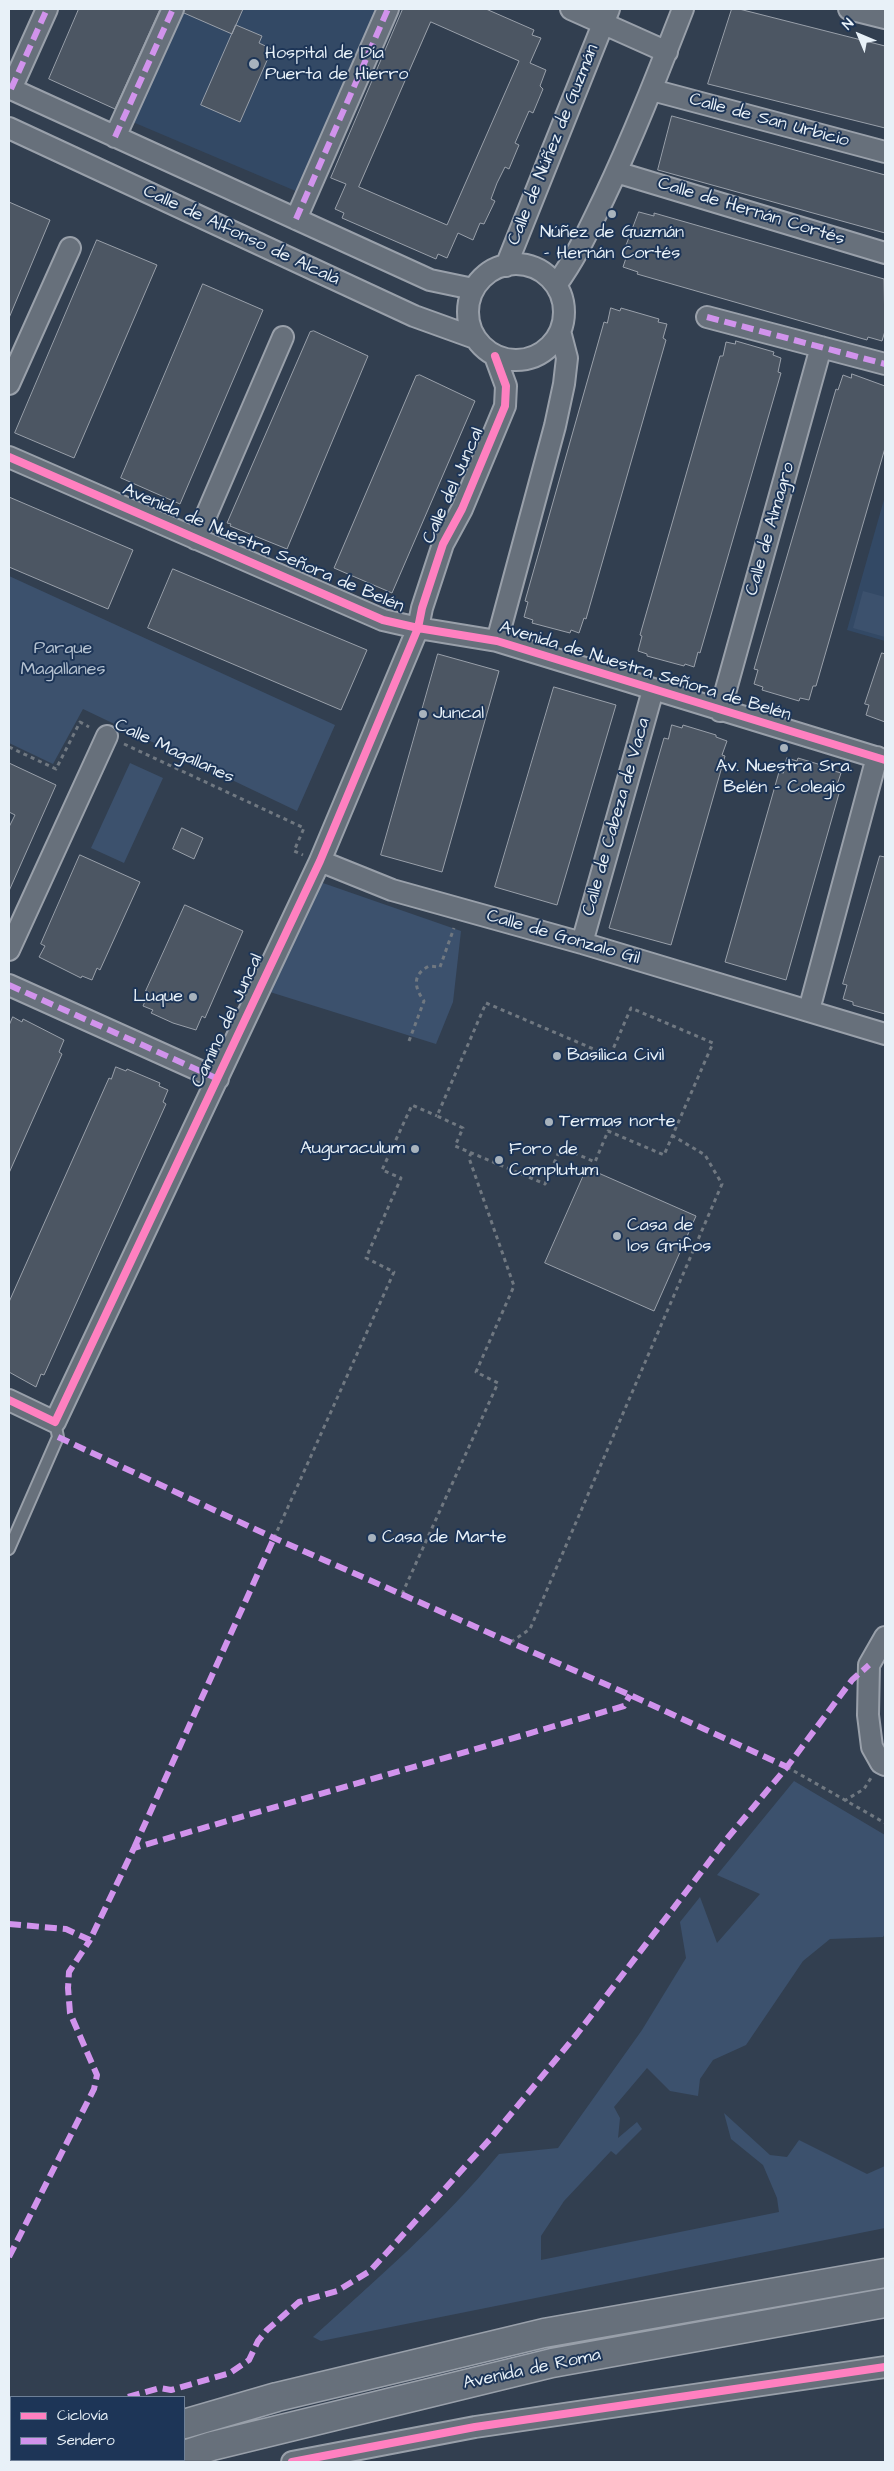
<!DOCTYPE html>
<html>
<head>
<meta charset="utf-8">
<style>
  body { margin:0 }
  #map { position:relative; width:894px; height:2471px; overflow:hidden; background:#323f50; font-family:"Architects Daughter",sans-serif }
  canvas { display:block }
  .frame { position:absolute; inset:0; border:10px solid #e8f1f8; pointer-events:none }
  .legend { position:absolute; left:10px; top:2396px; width:175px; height:65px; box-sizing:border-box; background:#1d3557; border:1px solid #6e8097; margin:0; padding:6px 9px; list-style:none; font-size:15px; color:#e8f1f8 }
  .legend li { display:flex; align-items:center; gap:10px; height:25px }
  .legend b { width:25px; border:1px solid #6e8097 }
  .north { position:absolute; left:834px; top:10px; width:50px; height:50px; -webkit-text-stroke:4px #1d3557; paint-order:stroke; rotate:315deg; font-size:14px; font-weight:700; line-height:20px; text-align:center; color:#e8f1f8 }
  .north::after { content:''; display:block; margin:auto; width:18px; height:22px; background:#e8f1f8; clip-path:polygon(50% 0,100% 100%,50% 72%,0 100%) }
</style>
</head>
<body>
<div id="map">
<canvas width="894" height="2471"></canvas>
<div class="frame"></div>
<ul class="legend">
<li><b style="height:6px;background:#ff80c0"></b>Ciclovía</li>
<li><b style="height:6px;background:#d193ec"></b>Sendero</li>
</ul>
<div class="north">N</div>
</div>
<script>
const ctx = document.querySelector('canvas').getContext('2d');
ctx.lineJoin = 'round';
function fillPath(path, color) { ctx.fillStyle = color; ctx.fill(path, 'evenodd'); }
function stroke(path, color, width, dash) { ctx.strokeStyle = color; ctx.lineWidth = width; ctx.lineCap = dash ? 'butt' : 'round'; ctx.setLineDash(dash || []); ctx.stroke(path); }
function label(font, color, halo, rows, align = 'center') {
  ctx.font = font + ' "Architects Daughter",sans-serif'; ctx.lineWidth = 4; ctx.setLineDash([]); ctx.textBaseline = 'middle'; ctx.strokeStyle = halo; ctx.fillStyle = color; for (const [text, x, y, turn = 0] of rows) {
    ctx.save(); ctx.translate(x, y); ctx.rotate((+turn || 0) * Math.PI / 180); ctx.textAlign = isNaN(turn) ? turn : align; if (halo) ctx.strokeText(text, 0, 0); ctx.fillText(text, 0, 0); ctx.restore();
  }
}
const built = new Path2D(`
  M177,9H381L298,192L128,120Z
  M885,496V641L847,630Z`);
const green = new Path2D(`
  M9,576L335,725L297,811L83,709L53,764L9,743Z
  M863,591L885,597V637L853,628Z
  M130,763L163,778L124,863L91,848Z
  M320,882L461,931L453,1002L436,1044L270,992Z
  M794,1781L885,1835V1934L883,1937L830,1939L803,1961L746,2045L713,2060L700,2079L698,2096L670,2091L647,2068L614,2107L620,2118L618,2138L637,2122L642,2129L616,2155L611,2151L564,2201L541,2236V2260L779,2212L777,2198L763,2165L731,2139L724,2113L770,2155L787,2157L799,2140L867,2174L885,2166V2228L321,2341L313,2337C378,2278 443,2222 499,2154L558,2148L642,2030L686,1958L680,1922L700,1897L717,1943L760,1894L717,1875Z`);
const building = new Path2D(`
  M79,9H160L115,109L49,79Z
  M185,9H243L232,34L184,13Z
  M403,9H486L534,30L532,35L541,38L530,63L546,70L540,86L543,89L533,113L529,111L515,143L519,145L509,169L505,167L497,183L491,199L495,201L484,224L480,223L473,240L458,233L447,258L438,254L436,259L342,218L344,213L335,209L346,184L331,178ZM431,22L519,61L447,225L359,187Z
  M732,9H739L885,46V128L708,84Z
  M236,25L262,36L259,43L272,49L240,122L201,105Z
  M672,116L885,175V233L658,170Z
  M9,202L50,220L9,318Z
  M639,212L654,216V213L884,279L885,331L882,341L868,337L867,340L637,274L638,272L623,267L626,258L622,257Z
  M97,240L157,265L74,458L15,433Z
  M203,284L263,310L180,504L121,478Z
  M611,308L620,311L621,308L659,319L658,322L667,324L663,338L666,340L586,619L584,618L579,633L571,630L570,633L532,623L533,620L524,617L528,602L525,601L604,322L607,323Z
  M314,331L368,356L287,549L230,526L231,524L227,523L310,332Z
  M736,341L774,352L773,355L781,358L778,372L781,373L700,653L698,652L694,667L685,664L684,666L647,656V654L638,651L642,636L640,635L720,356H723L726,342L735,344Z
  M852,374L885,386V448L816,686H813L809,700L800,698L799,701L762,690L763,687L754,684L758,670L754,669L836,389L838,390L843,375L851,378Z
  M420,375L475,401L392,593L334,568L416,376Z
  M9,497L133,550L108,609L9,567Z
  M173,569L367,650L341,710L148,628Z
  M882,653L885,654V722L866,715L869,705L865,704Z
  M438,654L499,671L442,872L381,855Z
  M554,687L616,705L557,905L495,887Z
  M672,725L682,728L683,725L716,735V737L727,741L722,755L725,756L671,945L609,928L664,738L668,739Z
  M787,758L797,761L798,758L831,768V770L841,773L836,788L840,790L786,980L725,962L779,772L783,773Z
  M9,763L56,785L9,891V827L15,815L9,812Z
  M182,828L203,838L194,859L173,849Z
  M80,855L140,882L100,970L97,968L92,980L82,976L81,978L39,957L45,946L41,944Z
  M880,856L885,857V1014L853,1005V1002L843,999L847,985L843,984Z
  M185,905L243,931L205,1018L202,1016L196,1030L173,1023L151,1013L153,1010L143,1006L149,992L146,991Z
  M13,1017L22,1022L23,1019L64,1040L59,1052L62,1054L9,1173V1026Z
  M116,1067L126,1071L127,1069L160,1083L159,1086L168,1090L163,1102L166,1104L44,1375L41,1374L36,1387L9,1372V1302L109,1078L111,1079Z
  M587,1168L696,1216L654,1311L545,1263Z`);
const path = new Path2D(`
  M124,744L304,828L294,851L303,855
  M9,747L56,769L80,722L89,727
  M486,1003L610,1056L631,1008L713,1043L664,1155L608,1131L595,1162L561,1147L545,1184L455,1146L463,1128L437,1116Z
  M409,1041L424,1001C414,987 412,975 429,966L440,967L454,928
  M274,1538L394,1272L366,1258L401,1178L382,1170L412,1105L437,1116
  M402,1594L498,1383L476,1372L514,1286L469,1158L471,1153
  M511,1642L530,1629L722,1184L705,1155L673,1136
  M787,1767L885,1823
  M844,1801L864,1789L871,1778`);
const lane = new Path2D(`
  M9,1549L58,1437L55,1422`);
const street = new Path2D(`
  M571,9L667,52
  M849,9L885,18
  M9,88L430,280L473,289
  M11,89L47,9
  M652,90L885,152
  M9,128L414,316L475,338
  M115,137L173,9
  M616,172L885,253
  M296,219L388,9
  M468 312a48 48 0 1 1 96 0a48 48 0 1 1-96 0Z
  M506,266L609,9
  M556,285C576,258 589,229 604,198C633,137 658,73 683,9
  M707,317L885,364
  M9,384L70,248
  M9,457L383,620L418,628L497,641L885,760
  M196,539L283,337
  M497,641L555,426L564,384L567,358L560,331
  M720,711L821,347
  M320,861L392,890L582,943L885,1034
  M582,943L653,690
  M9,950L107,736
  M9,985L218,1079
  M809,1010L877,757
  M9,1400L55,1422L320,861L418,628L422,608L443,544L462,509L505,406L506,386L495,356
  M885,1637L869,1665L868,1715L872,1747L881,1763L885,1765
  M292,2462L475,2427L885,2367`);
const primary = new Path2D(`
  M184,2424L277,2397L544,2333L885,2273
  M184,2455L212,2446L552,2363L885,2303
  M64,2462L72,2460`);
const quiet = new Path2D(`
  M11,89L47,9
  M115,137L173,9
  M296,219L388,9
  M707,317L885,364
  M9,985L218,1079
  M58,1437L274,1538L630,1695L787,1767
  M134,1848L274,1538
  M9,1924L66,1929L90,1940L134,1848L624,1706L630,1695
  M9,2257L94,2089L97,2075L70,2013L68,1988L69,1972L90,1940
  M128,2397L160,2388L171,2390L230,2373L249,2360L258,2341L267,2330L299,2302L337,2291L370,2271L491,2138L577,2034L725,1841L787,1767L852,1680L869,1665
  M9,2436L11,2435`);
const cycleway = new Path2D(`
  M9,457L383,620L418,628L497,641L885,760
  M9,1400L55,1422L320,861L418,628L422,608L443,544L462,509L505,406L506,386L495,356
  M292,2462L475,2427L885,2367`);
const markers = [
  [254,64,6,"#a8b3bd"],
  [612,214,5,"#a8b3bd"],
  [423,714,5,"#a8b3bd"],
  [784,748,5,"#a8b3bd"],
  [193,997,5,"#a8b3bd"],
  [557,1056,5,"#a8b3bd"],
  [549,1122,5,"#a8b3bd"],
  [415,1149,5,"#a8b3bd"],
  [499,1160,5,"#a8b3bd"],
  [617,1236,5,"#a8b3bd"],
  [372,1538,5,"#a8b3bd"]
];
const poiNames = [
  ["Hospital de Día",265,54],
  ["Puerta de Hierro",265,75],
  ["Núñez de Guzmán",612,233,"center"],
  ["- Hernán Cortés",612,254,"center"],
  ["Juncal",433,714],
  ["Av. Nuestra Sra.",784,767,"center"],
  ["Belén - Colegio",784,788,"center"],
  ["Luque",183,997,"right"],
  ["Basílica Civil",567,1056],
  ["Termas norte",559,1122],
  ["Auguraculum",405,1149,"right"],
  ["Foro de",509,1150],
  ["Complutum",509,1171],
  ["Casa de",627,1226],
  ["los Grifos",627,1247],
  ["Casa de Marte",382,1538]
];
const streetNames = [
  ["Calle de San Urbicio",769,121,15],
  ["Calle de Núñez de Guzmán",554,145,-68],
  ["Calle de Hernán Cortés",751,212,17],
  ["Calle de Alfonso de Alcalá",241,236,25],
  ["Calle del Juncal",454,486,-66],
  ["Calle de Almagro",771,529,-74],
  ["Avenida de Nuestra Señora de Belén",263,549,23],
  ["Avenida de Nuestra Señora de Belén",645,672,17],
  ["Calle Magallanes",174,752,25],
  ["Calle de Cabeza de Vaca",617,817,-74],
  ["Calle de Gonzalo Gil",563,938,16],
  ["Camino del Juncal",228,1021,-65],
  ["Avenida de Roma",532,2370,-12]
];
const parkNames = [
  ["Parque",63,649],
  ["Magallanes",63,670]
];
fillPath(built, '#334965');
fillPath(green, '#3c516d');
fillPath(building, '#4c5663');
stroke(building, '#99a0aa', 1);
stroke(lane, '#99a0aa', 14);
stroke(street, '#99a0aa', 24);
stroke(primary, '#99a0aa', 31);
stroke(path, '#707881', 3, [4, 4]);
stroke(lane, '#67707b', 10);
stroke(street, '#67707b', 20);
stroke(primary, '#67707b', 28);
stroke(quiet, '#d193ec', 6, [12, 6]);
stroke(cycleway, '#ff80c0', 8);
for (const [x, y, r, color] of markers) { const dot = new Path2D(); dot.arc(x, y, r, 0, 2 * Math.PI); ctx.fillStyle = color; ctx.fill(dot); stroke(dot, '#1d3557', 2); }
label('18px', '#e8f1f8', '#1d3557', poiNames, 'left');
label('18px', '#e8f1f8', '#1d3557', streetNames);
label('18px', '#b5c2d0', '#1d3557', parkNames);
</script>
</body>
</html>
